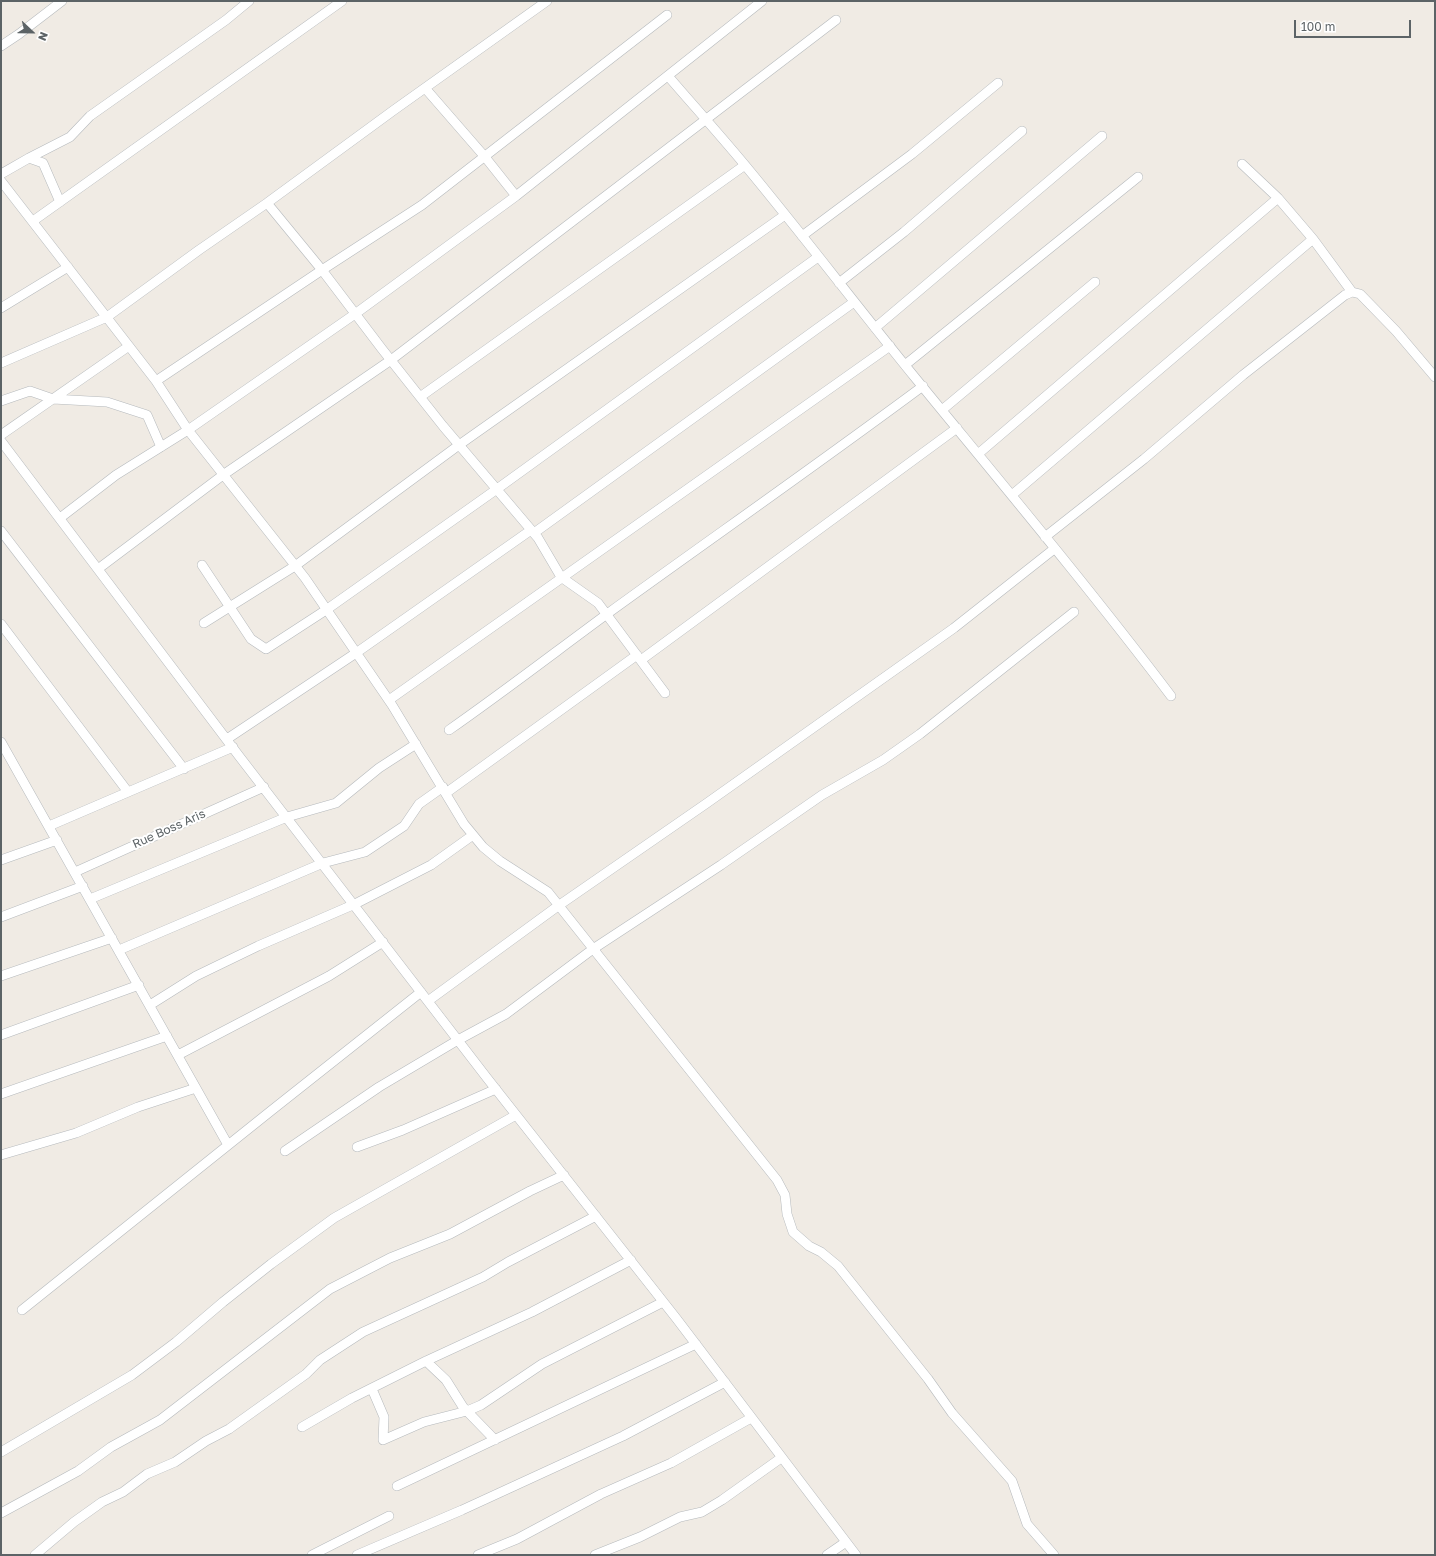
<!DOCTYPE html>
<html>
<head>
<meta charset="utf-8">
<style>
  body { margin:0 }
  #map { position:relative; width:1436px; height:1556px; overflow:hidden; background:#f0ebe4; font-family:"Golos Text",sans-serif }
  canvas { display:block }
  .frame { position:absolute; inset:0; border:2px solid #5c6366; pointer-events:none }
  .north { position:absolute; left:12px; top:12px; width:40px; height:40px; -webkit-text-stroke:3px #fff; paint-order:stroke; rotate:112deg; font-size:11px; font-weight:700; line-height:16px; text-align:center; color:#5c6366 }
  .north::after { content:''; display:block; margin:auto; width:14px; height:18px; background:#5c6366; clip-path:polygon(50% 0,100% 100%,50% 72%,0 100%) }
  .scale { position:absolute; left:1294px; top:20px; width:117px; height:18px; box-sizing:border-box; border:2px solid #5c6366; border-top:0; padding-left:5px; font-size:12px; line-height:14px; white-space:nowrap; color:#5c6366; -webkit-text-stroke:3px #fff; paint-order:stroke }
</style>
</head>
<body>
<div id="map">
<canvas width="1436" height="1556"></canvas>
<div class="frame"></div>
<div class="north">N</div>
<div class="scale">100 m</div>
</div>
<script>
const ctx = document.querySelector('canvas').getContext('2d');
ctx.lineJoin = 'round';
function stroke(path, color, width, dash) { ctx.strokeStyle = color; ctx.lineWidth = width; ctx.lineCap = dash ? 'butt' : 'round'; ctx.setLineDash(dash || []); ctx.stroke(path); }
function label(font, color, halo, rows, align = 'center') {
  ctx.font = font + ' "Golos Text",sans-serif'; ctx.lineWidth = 4; ctx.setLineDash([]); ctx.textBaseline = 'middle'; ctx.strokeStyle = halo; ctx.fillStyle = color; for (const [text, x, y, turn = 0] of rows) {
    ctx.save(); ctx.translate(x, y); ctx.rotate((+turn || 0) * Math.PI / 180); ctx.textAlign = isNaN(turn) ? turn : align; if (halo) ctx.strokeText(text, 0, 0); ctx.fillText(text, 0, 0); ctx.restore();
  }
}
const street = new Path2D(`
  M1,46L19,34L62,1
  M668,76C693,105 719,134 744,164C803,235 859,309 917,380C1003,485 1090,589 1171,696
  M425,88L485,157L516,196
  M29,158L70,137L90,116L226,20L249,1
  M1242,164L1278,198L1313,239L1352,292
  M1,174L29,158L43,163L60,202
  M1,181L156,381L188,430L305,578L392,705L464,824L483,847L500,861L548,892L777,1180L785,1195L787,1214L793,1232L809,1246L821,1252L838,1266L928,1379L952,1413L1012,1481L1027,1524L1054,1555
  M267,203L322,270L382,349L443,426L538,538L561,577L598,603L665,693
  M33,221L342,1
  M802,236L912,154L998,83
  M839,283L904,232L1022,131
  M1,308L68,267
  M875,328L1102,136
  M1,363L107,317L199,250L267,203L394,110L547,1
  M905,365L1138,177
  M156,381L322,270L422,205L667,15
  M420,397L745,165
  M1,401L30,391L53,399L107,402L147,415L161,447
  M942,410L1095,282
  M1,435L129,346
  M1,441L239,756L487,1078L676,1318L856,1555
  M978,454L1278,198
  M1012,495L1313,239
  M60,518L116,475L188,430L355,314L516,196L762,1
  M1,531L184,769
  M534,533L854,302
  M1045,537L1144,459L1243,375L1345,295L1352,292L1360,294L1396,331L1435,377
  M202,565L251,639L266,649L326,610L497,489L818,257
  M98,569L223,475L391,360L836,20
  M204,623L295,566L459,445L785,215
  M1,624L128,792
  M641,660L957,428
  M389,700L890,346
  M449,730C502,693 554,653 607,614C712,538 818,464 923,386
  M227,739L356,653L531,530
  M1,742L228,1145
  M446,793L637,655
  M49,826L233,747
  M1,860L57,840
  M75,872L264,787
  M90,899L287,817L336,803L379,768L416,744
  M1,917L83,886
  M119,950L323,863L365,852L404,826L419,804L443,787
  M1,976L112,938
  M428,1001L558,906L707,803L954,628L1054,549
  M150,1005L196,976L258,946L355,904L431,865L473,835
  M1,1035L139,985
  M178,1055L329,976L383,942
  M1,1094L167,1036
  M357,1147L403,1130L496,1089
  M285,1151L379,1087L458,1040L506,1014L593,949L721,865L822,795L883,760L920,734L1074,612
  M1,1155L76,1133L138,1107L196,1088
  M22,1310L272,1110L421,992
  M426,1361L446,1380L463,1407L495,1440
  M372,1389L384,1417L383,1440L424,1422L467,1411L481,1405L542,1364L663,1302
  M302,1427L352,1398L426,1361L532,1312L631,1260
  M1,1452L132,1375L176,1342L223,1302L271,1264L334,1218L516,1115
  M397,1486L696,1344
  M1,1513L78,1471L111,1447L160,1420L330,1289L390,1258L450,1234L530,1191L564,1175
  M35,1555L74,1522L102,1502L123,1492L147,1474L175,1462L206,1441L229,1429L306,1374L320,1360L363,1332L483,1277L508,1262L596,1216
  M312,1555L389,1516
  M357,1555L462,1510L623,1436L725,1382
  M478,1555L517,1539L601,1494L671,1463L751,1418
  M595,1555L640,1537L680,1517L702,1512L722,1500L781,1458
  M827,1555L846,1542`);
const streetNames = [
  ["Rue Boss Aris",169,829,-24]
];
stroke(street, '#b5b9bc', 10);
stroke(street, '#fff', 9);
label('12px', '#5c6366', '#fff', streetNames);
</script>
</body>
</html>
